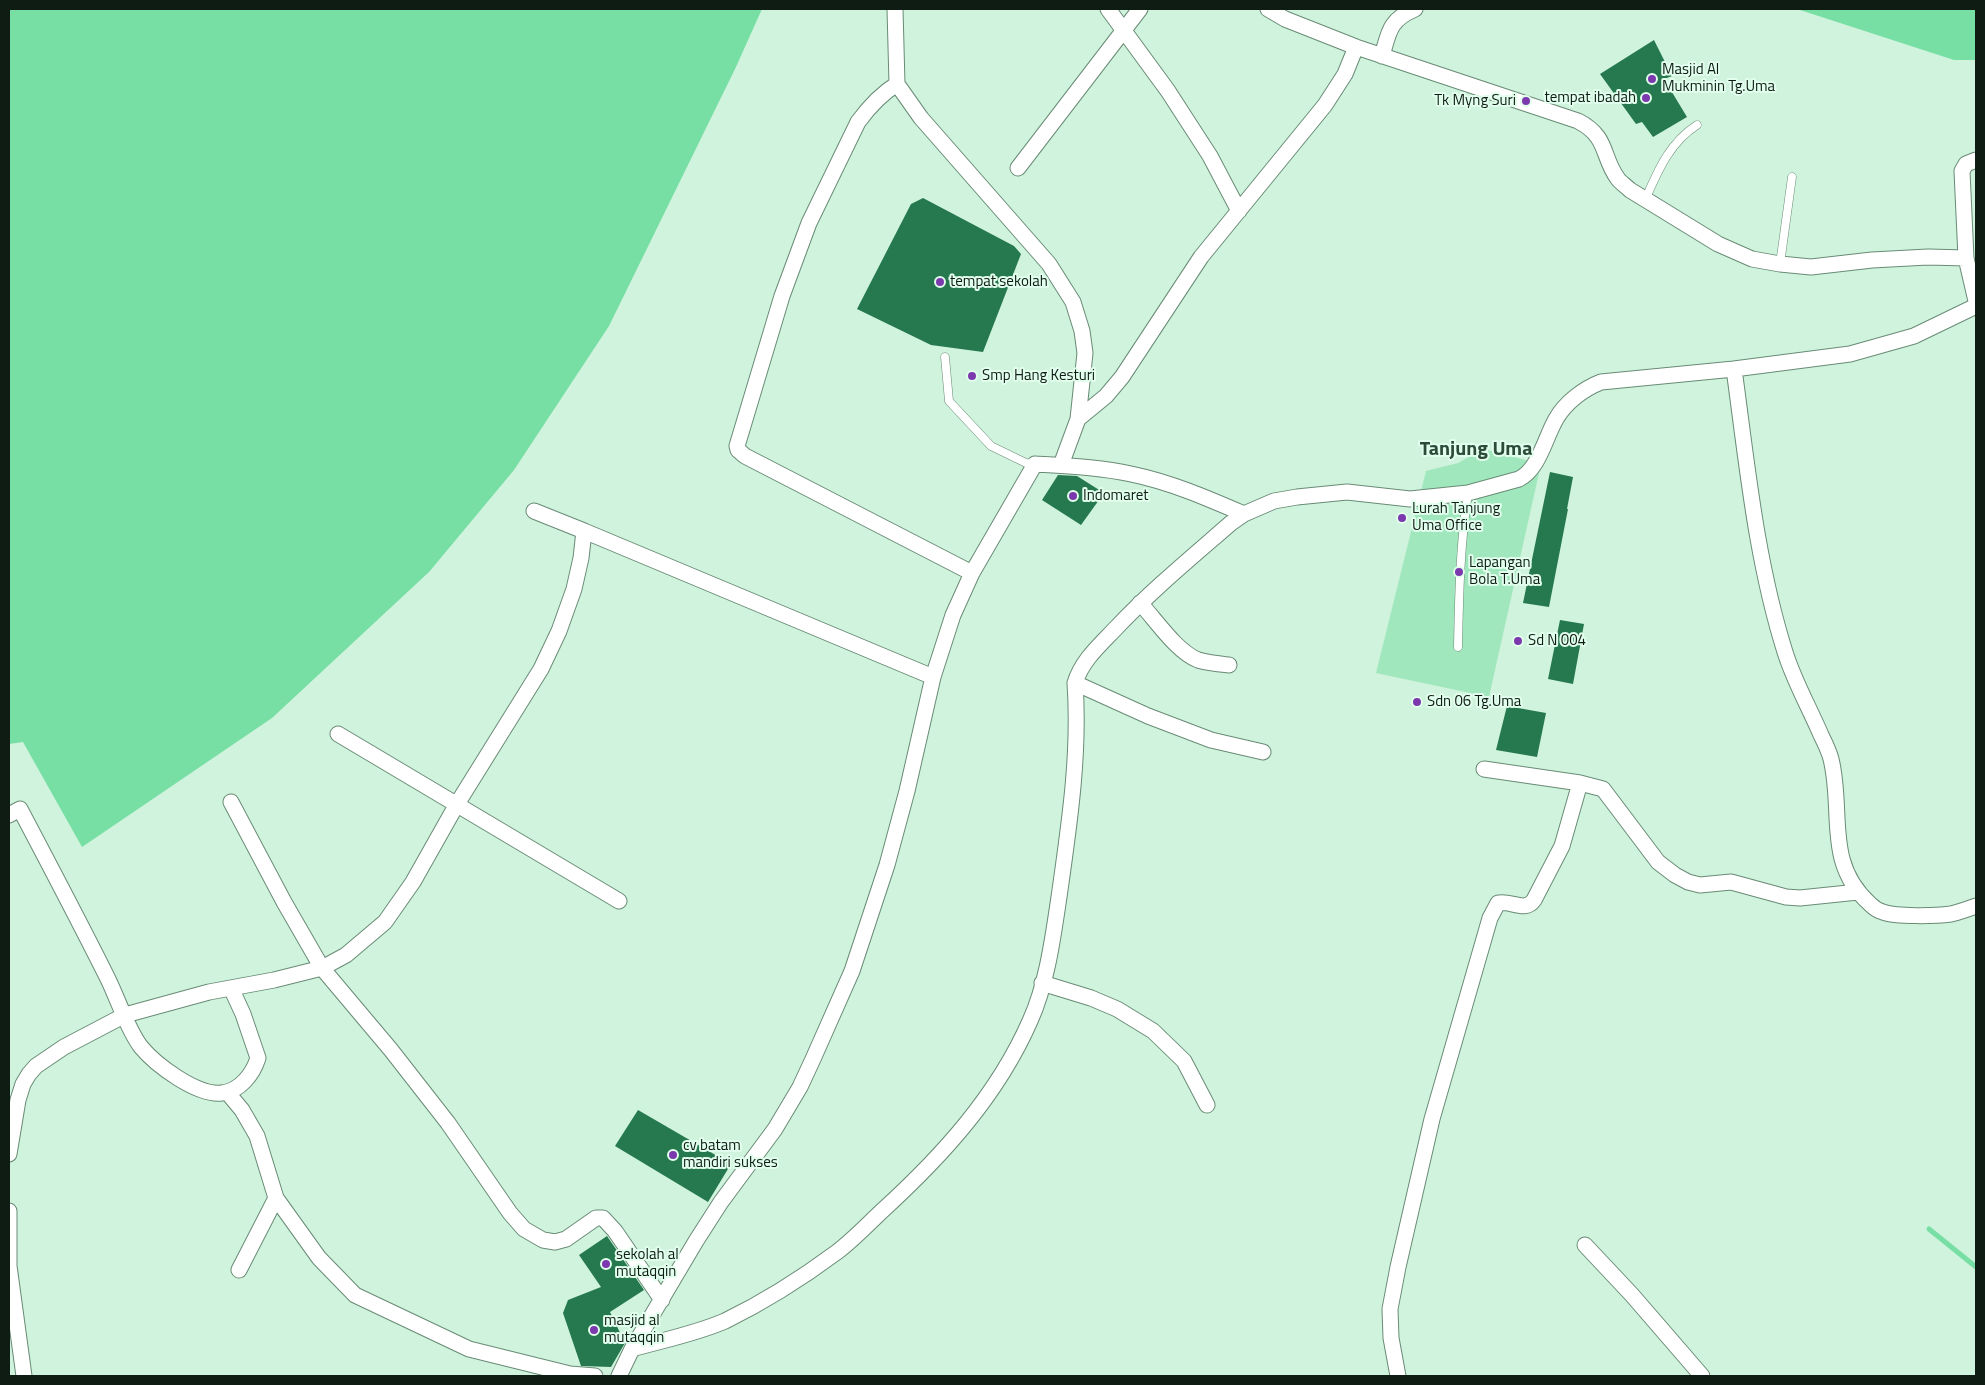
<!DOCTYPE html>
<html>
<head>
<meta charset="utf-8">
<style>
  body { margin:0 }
  #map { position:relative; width:1985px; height:1385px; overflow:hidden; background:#cff3dc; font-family:"Titillium Web",sans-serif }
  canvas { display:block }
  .frame { position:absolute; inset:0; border:10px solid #0f1c14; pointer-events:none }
</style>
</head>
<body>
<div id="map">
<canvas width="1985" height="1385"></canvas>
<div class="frame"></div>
</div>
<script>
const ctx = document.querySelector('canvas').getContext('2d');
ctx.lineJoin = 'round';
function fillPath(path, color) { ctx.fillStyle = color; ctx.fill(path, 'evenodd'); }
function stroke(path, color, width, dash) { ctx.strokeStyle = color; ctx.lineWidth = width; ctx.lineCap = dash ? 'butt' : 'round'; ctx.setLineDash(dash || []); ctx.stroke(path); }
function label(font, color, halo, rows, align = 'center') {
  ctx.font = font + ' "Titillium Web",sans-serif'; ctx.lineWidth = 4; ctx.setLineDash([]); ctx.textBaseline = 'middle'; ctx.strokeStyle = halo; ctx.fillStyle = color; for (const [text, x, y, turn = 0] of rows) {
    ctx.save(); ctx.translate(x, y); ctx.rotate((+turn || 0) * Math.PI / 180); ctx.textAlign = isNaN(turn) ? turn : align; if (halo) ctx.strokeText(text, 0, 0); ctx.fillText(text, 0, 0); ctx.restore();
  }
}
const green = new Path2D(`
  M1483,449L1541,464L1489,697L1376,673L1426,471L1458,463Z`);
const water = new Path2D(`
  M9,9H762L735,69L609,326L514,470L429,572L272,718L82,847L23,742L9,744Z
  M1797,9H1976V60H1954Z`);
const stream = new Path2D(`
  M1929,1229L1976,1267`);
const building = new Path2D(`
  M1654,40L1672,76L1664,79L1687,117L1653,137L1642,122L1636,124L1600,74Z
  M923,198L1014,246L1021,254L983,352L931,345L857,309L911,204Z
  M1550,472L1573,477L1567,509H1568L1549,607L1523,603Z
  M1058,475L1077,476L1104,493L1081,525L1042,500Z
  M1560,620L1584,624L1573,684L1548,679Z
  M1507,706L1546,713L1537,757L1496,750Z
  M638,1110L731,1164L708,1202L615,1146Z
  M607,1236L644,1290L610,1312L625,1343L611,1367L581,1366L563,1313L568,1300L601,1287L579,1255Z`);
const lane = new Path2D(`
  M1645,200C1658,171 1669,143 1697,125
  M1780,264L1792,177
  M945,357L949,401L991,446L1026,463L1035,464
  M1458,647C1459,595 1460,544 1468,493`);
const street = new Path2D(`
  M895,9L897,84L921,118L1049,264L1073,302L1082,331L1085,353L1078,419
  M1108,9L1168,91L1210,156L1239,211
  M1268,9L1285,19L1356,47L1578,121C1609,137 1601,156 1618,179C1621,183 1626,186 1630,190L1718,244L1752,259L1780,264L1811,267L1872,260L1928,257L1966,258L1976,301
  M1382,56C1389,32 1389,20 1415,9
  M897,84C881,94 869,107 858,122L809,223L782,296L737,446L738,450L745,456L972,573
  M1018,168L1140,9
  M1966,258L1962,171L1966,164L1976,160
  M1734,369C1747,464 1756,560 1785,652C1794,681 1809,707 1821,735C1825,743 1829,751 1831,759C1844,812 1824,863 1870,904C1874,908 1879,911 1883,912C1896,917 1936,916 1951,914C1959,912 1968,909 1976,906
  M1061,465L1078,419L1106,396L1122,377L1201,257L1325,105L1345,74L1356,47
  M584,531L933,677
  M1140,603C1156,620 1176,651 1198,660C1208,663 1219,664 1229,665
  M1075,683L1148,716L1211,740L1263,752
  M338,734L619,901
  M1580,783L1603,789L1658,862L1675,875L1688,882L1700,885L1731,882L1786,897L1800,898L1858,892
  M231,802L284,902L322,968L391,1050L448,1123L510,1213L524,1229L543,1240L555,1242L566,1239L596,1218H603L615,1231L662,1300
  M9,815L20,809C49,864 78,919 106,975C117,996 127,1029 141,1047C156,1065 197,1096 222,1093C240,1091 253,1074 258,1058L243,1014L231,988
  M1042,983L1091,998L1117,1009L1153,1031L1184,1061L1207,1105
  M227,1092L242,1110L257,1136L276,1198L319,1258L355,1295L469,1349L570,1374L595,1376
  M9,1154L18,1100L23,1084L29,1074L36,1066L64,1047L125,1015L209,992L274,980L322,968L346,955L385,922L413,882L457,804L541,669L559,631L574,589L581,558L584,531L534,511
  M9,1211V1266L24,1376
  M1585,1245L1632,1295L1702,1376
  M239,1270L276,1198
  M632,1349C663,1340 695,1334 725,1321C764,1302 802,1278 837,1252C853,1240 868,1224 883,1210C942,1156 997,1096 1030,1021C1047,984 1053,937 1059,897C1069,826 1080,755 1075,683C1082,660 1100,645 1116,628C1152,590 1192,557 1231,523L1244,514
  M619,1376L632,1349L696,1241L721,1202L775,1129L800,1087L813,1059L852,971L887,865L907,791L933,677L953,615L972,573L1035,464C1067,466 1099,467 1131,474C1170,482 1207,498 1244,514L1274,501L1297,497L1347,492L1410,499L1468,493L1519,479C1539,469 1545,438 1556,419C1565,403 1583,389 1601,382L1734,369L1850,354L1914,336L1976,306
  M1398,1376L1391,1338L1390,1309L1398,1267L1432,1119L1490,918L1498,903C1511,900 1525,913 1534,900L1562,846L1580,783L1484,769`);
const markers = [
  [1652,79,5,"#7b39ad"],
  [1646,98,5,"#7b39ad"],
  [1526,101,5,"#7b39ad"],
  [940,282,5,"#7b39ad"],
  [972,376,5,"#7b39ad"],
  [1073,496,5,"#7b39ad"],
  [1402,518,5,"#7b39ad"],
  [1459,572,5,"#7b39ad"],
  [1518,641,5,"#7b39ad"],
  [1417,702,5,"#7b39ad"],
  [673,1155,5,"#7b39ad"],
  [606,1264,5,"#7b39ad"],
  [594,1330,5,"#7b39ad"]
];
const poiNames = [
  ["Masjid Al",1662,70],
  ["Mukminin Tg.Uma",1662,87],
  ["tempat ibadah",1636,98,"right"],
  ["Tk Myng Suri",1516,101,"right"],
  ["tempat sekolah",950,282],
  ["Smp Hang Kesturi",982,376],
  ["Indomaret",1083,496],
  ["Lurah Tanjung",1412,509],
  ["Uma Office",1412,526],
  ["Lapangan",1469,563],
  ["Bola T.Uma",1469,580],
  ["Sd N 004",1528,641],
  ["Sdn 06 Tg.Uma",1427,702],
  ["cv batam",683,1146],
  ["mandiri sukses",683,1163],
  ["sekolah al",616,1255],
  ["mutaqqin",616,1272],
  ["masjid al",604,1321],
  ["mutaqqin",604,1338]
];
const districtNames = [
  ["Tanjung Uma",1476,450]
];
fillPath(green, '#a1e7bd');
fillPath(water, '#77dea4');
stroke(stream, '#77dea4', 5);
fillPath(building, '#26784f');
stroke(lane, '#698b76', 9);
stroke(street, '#698b76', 17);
stroke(lane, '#fff', 8);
stroke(street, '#fff', 15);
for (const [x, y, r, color] of markers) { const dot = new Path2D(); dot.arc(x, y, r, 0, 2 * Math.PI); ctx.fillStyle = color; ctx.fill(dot); stroke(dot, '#e1ffec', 2); }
label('15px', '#0f1c14', '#e1ffec', poiNames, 'left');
label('bold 20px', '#2c4b39', '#e1ffec', districtNames);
</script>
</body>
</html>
